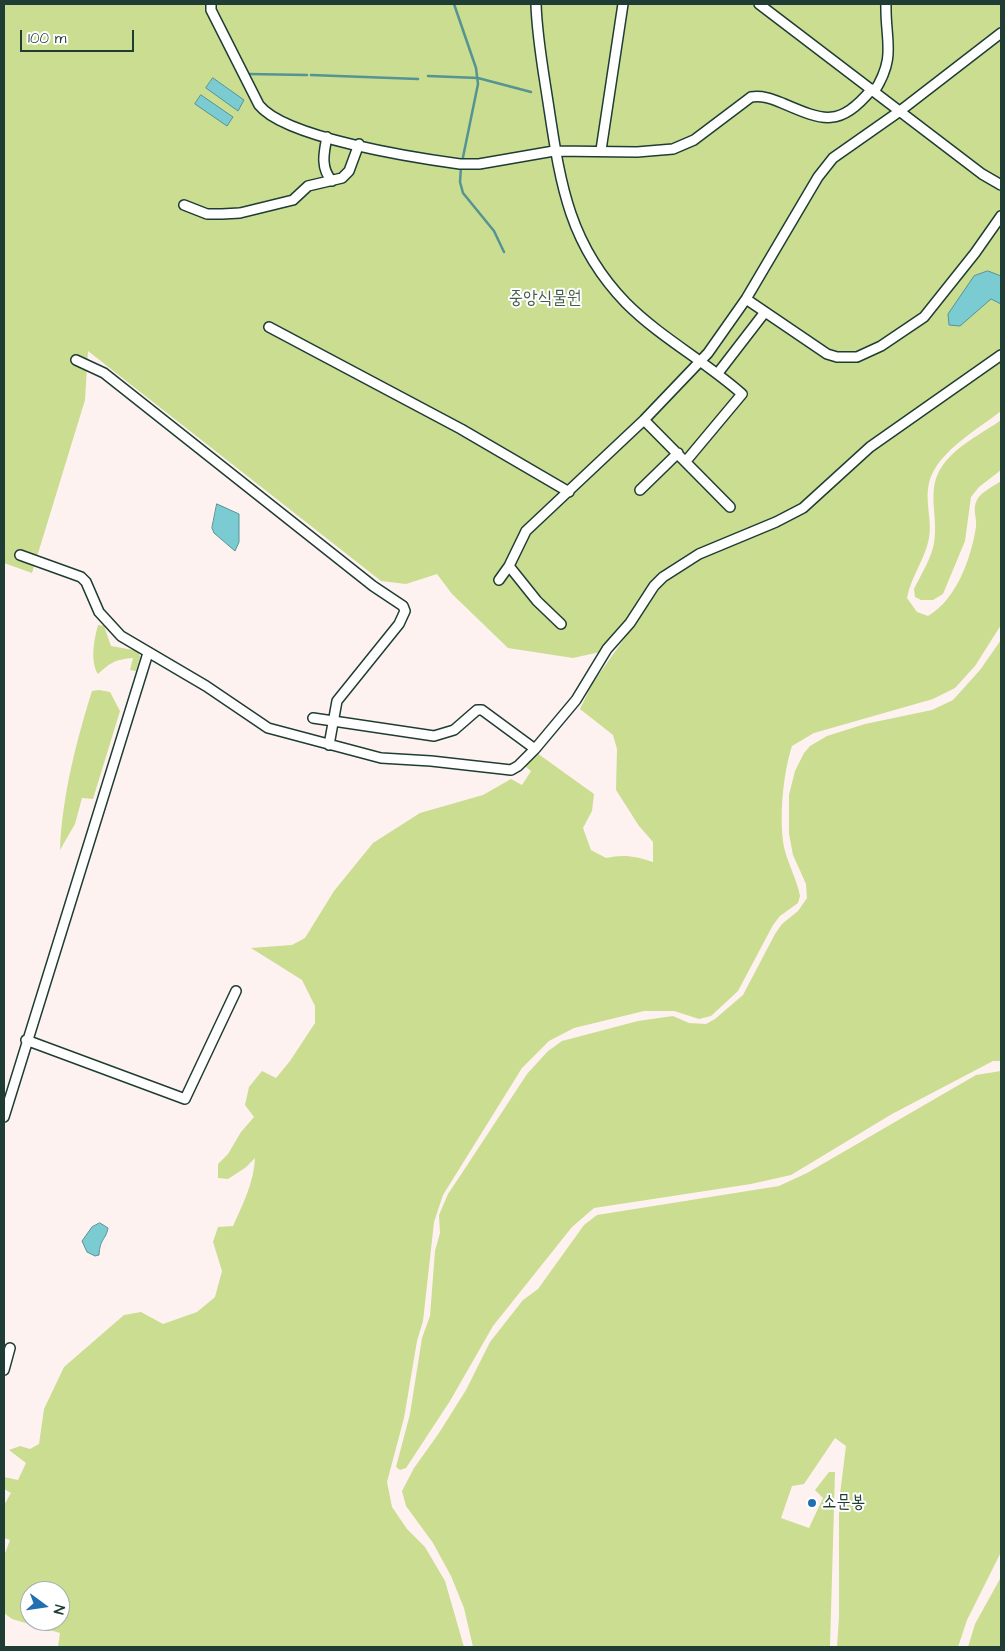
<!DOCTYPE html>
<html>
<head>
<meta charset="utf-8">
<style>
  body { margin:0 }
  #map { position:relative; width:1005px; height:1651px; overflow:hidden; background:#fef2f0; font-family:"Architects Daughter",sans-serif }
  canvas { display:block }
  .frame { position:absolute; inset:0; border:5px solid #1f3d34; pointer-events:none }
  .north { position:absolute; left:20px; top:1581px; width:50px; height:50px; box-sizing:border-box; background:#fff; border:1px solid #a5b1ae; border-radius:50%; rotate:104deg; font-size:14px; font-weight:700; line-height:20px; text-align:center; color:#1f3d34 }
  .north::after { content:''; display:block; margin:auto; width:18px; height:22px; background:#1f6fb2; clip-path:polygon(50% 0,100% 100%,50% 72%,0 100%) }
  .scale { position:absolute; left:20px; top:30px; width:114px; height:22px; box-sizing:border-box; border:2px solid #1f3d34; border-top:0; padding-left:6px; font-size:15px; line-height:18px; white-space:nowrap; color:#1f3d34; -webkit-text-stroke:4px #fff; paint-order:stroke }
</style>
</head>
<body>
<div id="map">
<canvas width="1005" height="1651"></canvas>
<div class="frame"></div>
<div class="north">N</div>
<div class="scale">100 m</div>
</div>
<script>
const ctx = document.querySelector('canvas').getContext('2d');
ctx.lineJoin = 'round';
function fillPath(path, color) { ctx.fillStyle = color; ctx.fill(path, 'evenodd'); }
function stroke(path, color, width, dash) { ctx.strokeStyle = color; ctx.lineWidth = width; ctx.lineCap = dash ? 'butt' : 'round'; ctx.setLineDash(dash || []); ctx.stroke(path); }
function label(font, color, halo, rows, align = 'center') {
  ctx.font = font + ' "Architects Daughter","Poor Story",sans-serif'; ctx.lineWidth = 4; ctx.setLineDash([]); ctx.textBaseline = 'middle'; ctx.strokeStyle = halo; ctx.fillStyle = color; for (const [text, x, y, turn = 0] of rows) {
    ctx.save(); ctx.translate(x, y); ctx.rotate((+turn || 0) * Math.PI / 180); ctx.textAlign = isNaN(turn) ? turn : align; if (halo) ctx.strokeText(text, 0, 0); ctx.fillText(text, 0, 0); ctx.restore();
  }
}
const green = new Path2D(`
  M4,4H1001V351L879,435L799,507L777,519L711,544L676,565L641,601L608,646L600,652L573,658L508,648L452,594L437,574L406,584L381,581L88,351L85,400L32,573L4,563Z
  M1001,359V411C976,431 931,455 928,489C926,505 932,522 929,538C925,560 911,576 907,598L917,612L928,616C957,599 971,558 976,527C977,517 972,509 977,500C981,492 994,486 1001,481V625L975,666L955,688L933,699L814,733L792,746C783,773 778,824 785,851C789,866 797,880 800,896L798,903L780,916L773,925L738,991L711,1016L699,1019L674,1011H644L574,1028L549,1041L522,1068L443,1195L434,1222L423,1321L417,1341L404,1418L387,1482L392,1507L407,1529L425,1547L445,1581L464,1647H58L60,1633L12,1619L4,1613V1556L10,1540L4,1538V1505L11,1493L4,1489V1477L18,1480L26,1463L9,1450L20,1446L30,1449L39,1444L44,1409L64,1367L124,1315L141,1312L163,1324L197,1312L215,1297L222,1271L213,1242L218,1227L233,1226C243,1204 254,1182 255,1158L245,1168L228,1179L218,1178V1164L228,1154L241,1132L254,1117L245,1105L249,1087L262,1071L276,1078L290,1061L315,1023V1006L302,980L251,948L292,945L305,938L334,891L373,843L420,813L483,795L511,779L522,785L531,771L525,766L537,753L594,794L592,811L583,828L591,850L606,858C623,854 636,856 653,862V842L639,826L616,790L617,749L613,735L580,709L592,684L661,587L676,571L712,552L805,510L909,421ZM30,1591H60V1621H30Z
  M1001,420V470L979,487L971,497L965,541L943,594L933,600H921L915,597L914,589C921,574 931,560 934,543C939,516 925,489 943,465C956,446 983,433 1001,420Z
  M98,625L104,626L111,646L139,651L140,657L136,671L130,670L133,658C116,659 110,663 98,674C90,662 94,639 98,625Z
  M1001,640V1061H993L892,1114L791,1175L751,1184L594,1208L572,1227L493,1326L450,1401L406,1468L400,1470L396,1467L410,1414L422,1338L430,1316L435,1251L440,1233L439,1215L448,1194L466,1167L527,1074L548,1051L562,1041L638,1021L673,1016L689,1023L706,1024L715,1019L743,995L775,934L782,924L798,911L807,898L806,884L793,855L789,834V795L795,771L804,753L810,746L827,736L865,724L932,710L953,700L980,670Z
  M99,690L110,692L120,711L93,799L82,798L75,824L60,850C62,797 76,742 92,691Z
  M1001,1071V1552L967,1620L958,1647H837L839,1617V1502L846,1446L835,1438L804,1484L792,1486L781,1518L809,1528L823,1498L815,1490L829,1472H835L830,1647H473L464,1608L451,1576L433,1543L406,1506L402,1491L414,1468L439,1433L466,1390L490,1342L523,1300L538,1289L584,1225L597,1215L779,1186L807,1173L976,1075Z
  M1001,1577V1647H968L975,1624Z`);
const water = new Path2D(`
  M213,78L244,100L238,111L206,88Z
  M201,95L233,117L227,126L195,104Z
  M988,271L1001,276V304L991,299L960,326L949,325L948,314L974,276Z
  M217,504L239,514V542L235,551L214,533L212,528Z
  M100,1223L108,1228C106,1240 100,1238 99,1255L95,1256L87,1252L82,1241L92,1227Z`);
const stream = new Path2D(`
  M454,4L476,68L478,84L462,162
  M248,74L307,75
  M311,75L418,79
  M428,76L478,78L531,92
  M461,167L460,182L463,193L494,231L504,252`);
const street = new Path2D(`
  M211,4V10L259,105C285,138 416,158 460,164H479L554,151L637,152L673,149L694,140L751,97C762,95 772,99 782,103C824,121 839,128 872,89
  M536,4C537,37 543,69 548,102C560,180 567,242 626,303C661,338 705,361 742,394L686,461
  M759,4L982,174L1001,185
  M874,92C897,56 885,41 886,4
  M327,137C324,152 320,168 332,181
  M601,150L623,4
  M184,205L207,214H222L240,213L293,200L308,186L342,178L349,171L359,144
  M746,299L827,354L837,357H857L881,346L924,317L975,253L1001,216
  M269,327L461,429L569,492
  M76,360L104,373L373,586L403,606L405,611L399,624L337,701L329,745
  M718,373L765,312
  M644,420L730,507
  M640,490L678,453
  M20,555L81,577L86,582L99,612L121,636L206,686L268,728L381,758L431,761L511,770L518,766L535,749L576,700L607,649L630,623L654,586L663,577L699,554L776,522L803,508L870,447L1001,355
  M509,566L537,601L561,624
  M499,580L509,566L526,531L644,420L708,353L746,299L818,177L833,158L900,111L1001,33
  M313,718L434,736L454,730L477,710H482L535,749
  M26,1040L185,1099L236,991
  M4,1117L148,653
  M4,1370L10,1348`);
const markers = [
  [812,1503,5,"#1f6fb2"]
];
const parkNames = [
  ["중앙식물원",545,299]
];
const poiNames = [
  ["소문봉",822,1503]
];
fillPath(green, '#cadd91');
fillPath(water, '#7bccd2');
stroke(water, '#569393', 1);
stroke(stream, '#569393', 2.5);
stroke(street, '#1f3d34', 12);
stroke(street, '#fff', 9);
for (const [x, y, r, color] of markers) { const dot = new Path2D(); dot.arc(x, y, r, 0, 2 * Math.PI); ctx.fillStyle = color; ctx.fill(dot); stroke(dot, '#fff', 2); }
label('18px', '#415d47', '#fff', parkNames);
label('18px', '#1f3d34', '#fff', poiNames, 'left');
</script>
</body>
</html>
